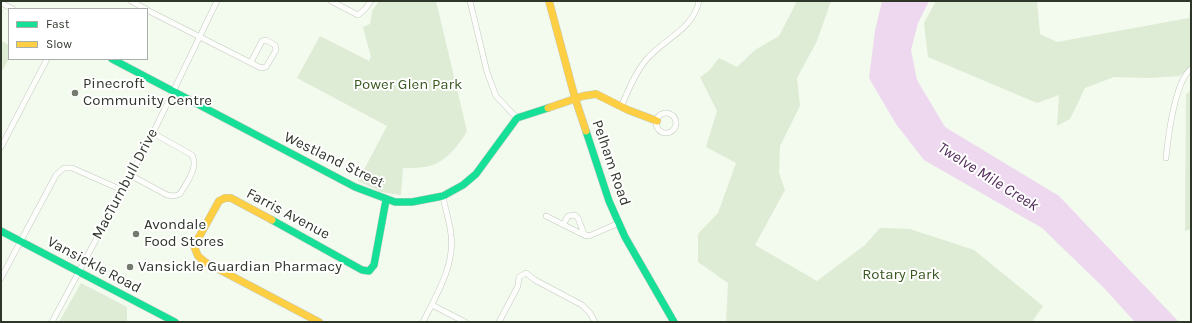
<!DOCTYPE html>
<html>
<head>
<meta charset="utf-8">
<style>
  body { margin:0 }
  #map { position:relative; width:1192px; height:323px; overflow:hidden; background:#f3faee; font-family:Karla,sans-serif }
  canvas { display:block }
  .frame { position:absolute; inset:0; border:2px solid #2e362a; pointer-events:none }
  .legend { position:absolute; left:8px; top:8px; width:140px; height:52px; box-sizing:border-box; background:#fff; border:1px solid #abafaa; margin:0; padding:5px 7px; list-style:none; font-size:12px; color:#2e362a }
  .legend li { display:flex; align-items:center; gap:8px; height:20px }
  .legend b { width:20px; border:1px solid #abafaa }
</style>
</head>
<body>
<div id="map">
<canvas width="1192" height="323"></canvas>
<div class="frame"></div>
<ul class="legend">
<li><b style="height:5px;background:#16e098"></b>Fast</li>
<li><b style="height:5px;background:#ffcf43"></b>Slow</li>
</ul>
</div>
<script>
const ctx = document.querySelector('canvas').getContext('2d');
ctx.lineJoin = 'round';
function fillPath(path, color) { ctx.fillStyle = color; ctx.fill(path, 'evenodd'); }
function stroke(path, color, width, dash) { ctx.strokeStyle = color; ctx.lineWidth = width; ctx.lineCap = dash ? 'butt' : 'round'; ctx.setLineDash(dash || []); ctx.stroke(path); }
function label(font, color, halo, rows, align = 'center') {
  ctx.font = font + ' Karla,sans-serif'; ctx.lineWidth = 4; ctx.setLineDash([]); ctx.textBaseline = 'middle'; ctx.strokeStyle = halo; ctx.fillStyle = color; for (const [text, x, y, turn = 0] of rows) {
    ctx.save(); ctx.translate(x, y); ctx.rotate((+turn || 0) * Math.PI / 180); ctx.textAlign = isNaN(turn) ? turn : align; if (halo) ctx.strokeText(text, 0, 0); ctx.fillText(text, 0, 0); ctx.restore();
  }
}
const green = new Path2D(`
  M379,1H436L467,131C458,147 444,164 425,167C418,168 410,168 403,168L401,195L381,192L358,181L387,126L297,78L320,36L369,61L371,57L363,27L370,24L372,11Z
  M797,1H831L817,41L797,78L800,106L780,146L779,173L785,190L755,245L817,281L865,245L880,228L910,229L974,250L1043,306L1032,322H726L728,283L698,262V234L718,213L736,163L706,147L717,111L700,77L709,71L719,58L737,67L755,50L779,36Z
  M936,1H1037L1040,34L1057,42L1189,18L1191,1V68L1179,76L1149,78L1114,77L1085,88L1070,119L1057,126L1059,95L1037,103L928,57L924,23Z
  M1,41L9,45V58L1,73Z
  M1191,89V229L1185,231L1186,95Z
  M81,283L127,307V322H59Z`);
const water = new Path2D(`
  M882,1H929L918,23L911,50L917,80L945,127L1059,196L1179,322H1135L1104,288L1042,228L924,160L896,124L869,78L875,31Z`);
const street = new Path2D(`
  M131,1L146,9
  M331,1L358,15L365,9L371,1
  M470,1L487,72L496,96L517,118
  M1,3L13,9
  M147,10L261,68L266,67L276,50L275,45L266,40L262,41L251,62
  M621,107C628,91 635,73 646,60C663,39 693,30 699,1
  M656 123a10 10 0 1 1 20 0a10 10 0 1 1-20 0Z
  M1,147L47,59
  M1166,158C1168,137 1175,81 1191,69
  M130,175L167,195L174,196L180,194C186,183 199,168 192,155L153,133
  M546,216L586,236
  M563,225L568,216L575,215L578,218L584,234L589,236L619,223
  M1,278L56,175L64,168H72L122,190
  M432,305L465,322
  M52,322L153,133L217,1
  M423,322C436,296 455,265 451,235C450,222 445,209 443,196
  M499,322L518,286L519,277L526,273L535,280L582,305L590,313L595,322`);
const fast = new Path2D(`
  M112,59L355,187L395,202H412L443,196L463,185L476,174L517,118L548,108
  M586,131L609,201L625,237L674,322
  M272,220L362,270L369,271L374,265L386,200
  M1,231L175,322`);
const slow = new Path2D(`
  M549,1L575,98L586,131
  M548,108L583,96L596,94L628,110L657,121
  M272,220L231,198H225L219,201L194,246L198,256L205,262L319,322`);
const markers = [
  [75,93,4,"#737b6f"],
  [136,234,4,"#737b6f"],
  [130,267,4,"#737b6f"]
];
const poiNames = [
  ["Pinecroft",83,84],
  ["Community Centre",83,101],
  ["Avondale",144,225],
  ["Food Stores",144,242],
  ["Vansickle Guardian Pharmacy",138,267]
];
const parkNames = [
  ["Power Glen Park",408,85],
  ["Rotary Park",901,275]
];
const streetNames = [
  ["Westland Street",334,160,26],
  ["Pelham Road",611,163,71],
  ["MacTurnbull Drive",125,184,-62],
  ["Farris Avenue",288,214,28],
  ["Vansickle Road",94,265,28]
];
const waterNames = [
  ["Twelve Mile Creek",988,177,32]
];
fillPath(green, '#deebd5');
fillPath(water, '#edd8ef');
stroke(street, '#c2c9be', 6);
stroke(fast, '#c2c9be', 8);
stroke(slow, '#c2c9be', 8);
stroke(street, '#fdfefc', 5);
stroke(fast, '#16e098', 7);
stroke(slow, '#ffcf43', 7);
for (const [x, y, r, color] of markers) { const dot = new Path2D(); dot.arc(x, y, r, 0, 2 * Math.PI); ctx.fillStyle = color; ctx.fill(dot); stroke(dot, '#fff', 1.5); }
label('15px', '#2e362a', '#fff', poiNames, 'left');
label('15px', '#395820', '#fff', parkNames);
label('15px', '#2e362a', '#fff', streetNames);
label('italic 16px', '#542d5b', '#fff', waterNames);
</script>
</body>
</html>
